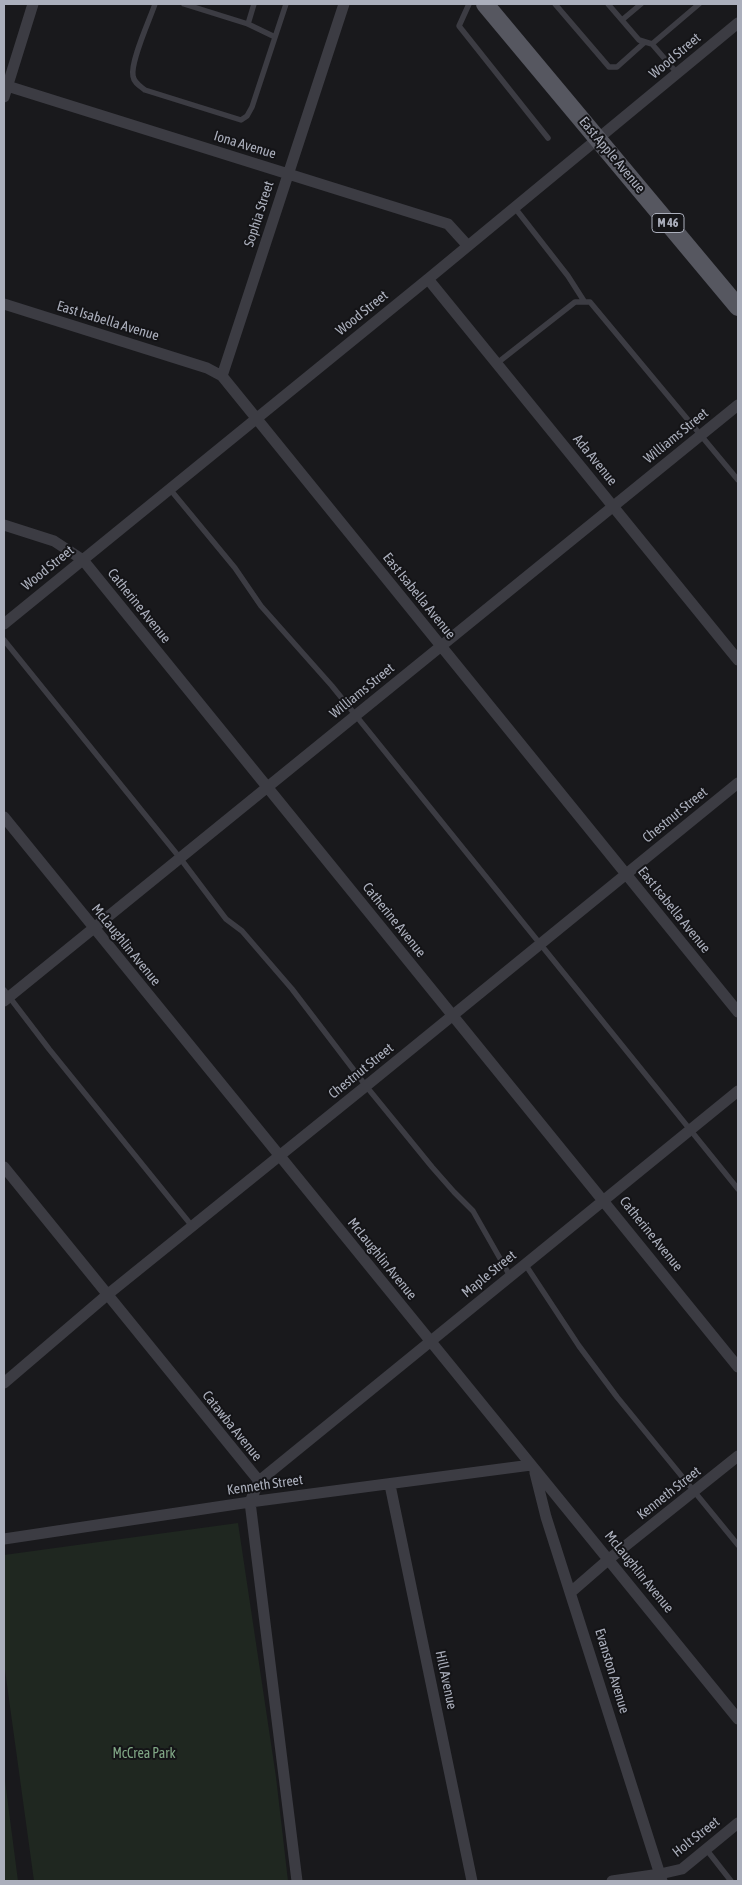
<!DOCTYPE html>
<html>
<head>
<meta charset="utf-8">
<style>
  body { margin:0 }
  #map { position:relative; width:742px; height:1885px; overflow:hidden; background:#19191c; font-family:"Asap Condensed",sans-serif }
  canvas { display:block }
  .frame { position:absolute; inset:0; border:5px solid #abafbc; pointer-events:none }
</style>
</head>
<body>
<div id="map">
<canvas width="742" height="1885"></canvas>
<div class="frame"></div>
</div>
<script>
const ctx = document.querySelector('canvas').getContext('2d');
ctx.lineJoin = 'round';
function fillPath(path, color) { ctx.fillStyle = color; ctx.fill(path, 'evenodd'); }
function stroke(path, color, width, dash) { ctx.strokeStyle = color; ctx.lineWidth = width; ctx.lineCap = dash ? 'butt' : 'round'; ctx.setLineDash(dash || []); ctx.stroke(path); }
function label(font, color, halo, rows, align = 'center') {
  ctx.font = font + ' "Asap Condensed",sans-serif'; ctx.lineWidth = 4; ctx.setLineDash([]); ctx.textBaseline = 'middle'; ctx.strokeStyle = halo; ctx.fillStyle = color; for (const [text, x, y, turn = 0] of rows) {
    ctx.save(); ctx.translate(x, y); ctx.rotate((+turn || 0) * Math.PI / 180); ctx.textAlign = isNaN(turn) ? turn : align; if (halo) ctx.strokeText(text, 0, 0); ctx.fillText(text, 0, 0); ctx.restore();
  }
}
const green = new Path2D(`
  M238,1523L276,1777L288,1881H34L4,1663V1555Z
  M4,1773L18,1881H4Z`);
const lane = new Path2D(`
  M155,4C150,19 130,62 133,76C134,83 140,86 145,90L241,120L247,116L252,107L286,4
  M184,4L248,24L275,37
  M469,4L459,26L548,138
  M555,4L609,67H617L645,42
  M608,4L639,40L652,44L677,73
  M622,20L641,4
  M248,24L254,4
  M652,44L699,4
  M515,208L568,276L584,301
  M496,364L575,302H590L738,480
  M169,488L235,568L261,606L332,686L738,1189
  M4,640L180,858L226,919L242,931L292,989L366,1086L432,1167L454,1192L473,1211L510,1276
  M4,990L49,1049L192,1226
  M525,1264L579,1346L617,1397L738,1545
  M706,1849L731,1881`);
const street = new Path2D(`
  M4,85L448,224L468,246
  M4,97L33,4
  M428,279L738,660
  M4,304L207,368L222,376L738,1012
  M222,376L344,4
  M4,525L54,541L83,560L738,1367
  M4,624L428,279L738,23
  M4,817L738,1719
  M4,1001L738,405
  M4,1167L259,1481L250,1502L297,1881
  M4,1383L107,1295L366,1086L738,783
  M535,1473L546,1517L662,1881
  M259,1481L738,1091
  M390,1485L472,1881
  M4,1539L250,1502L531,1465
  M571,1592L609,1559L738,1456
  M612,1881L660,1874L682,1869L738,1823`);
const primary = new Path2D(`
  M485,4L738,307`);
const shields = [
  [668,223,32]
];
const shieldNames = [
  ["M 46",668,223]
];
const streetNames = [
  ["Wood Street",675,56,-40],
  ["Iona Avenue",245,145,17],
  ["East Apple Avenue",612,155,50],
  ["Sophia Street",259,214,-72],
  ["Wood Street",362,313,-39],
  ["East Isabella Avenue",108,321,17],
  ["Williams Street",676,436,-39],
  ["Ada Avenue",595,460,51],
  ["Wood Street",48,568,-39],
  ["East Isabella Avenue",419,596,51],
  ["Catherine Avenue",139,606,51],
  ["Williams Street",362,691,-39],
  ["Chestnut Street",675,815,-39],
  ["East Isabella Avenue",674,910,51],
  ["Catherine Avenue",394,920,51],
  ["McLaughlin Avenue",126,945,51],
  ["Chestnut Street",361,1071,-39],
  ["Catherine Avenue",651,1234,51],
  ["McLaughlin Avenue",382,1259,51],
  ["Maple Street",489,1274,-39],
  ["Catawba Avenue",232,1426,51],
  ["Kenneth Street",265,1485,-8],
  ["Kenneth Street",669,1493,-38],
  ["McLaughlin Avenue",639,1572,51],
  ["Evanston Avenue",612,1671,73],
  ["Hill Avenue",446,1680,78],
  ["Holt Street",696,1837,-38]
];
const parkNames = [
  ["McCrea Park",144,1754]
];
fillPath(green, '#1f2720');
stroke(lane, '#3c3c43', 5.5);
stroke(street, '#3c3c43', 11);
stroke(primary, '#565760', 18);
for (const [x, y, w] of shields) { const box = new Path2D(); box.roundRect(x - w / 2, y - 9.5, w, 19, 4); ctx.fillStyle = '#141417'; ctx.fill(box); stroke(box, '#abafbc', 1); }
label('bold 12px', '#abafbc', null, shieldNames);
label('14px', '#abafbc', '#141417', streetNames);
label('14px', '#81a886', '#141417', parkNames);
</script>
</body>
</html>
